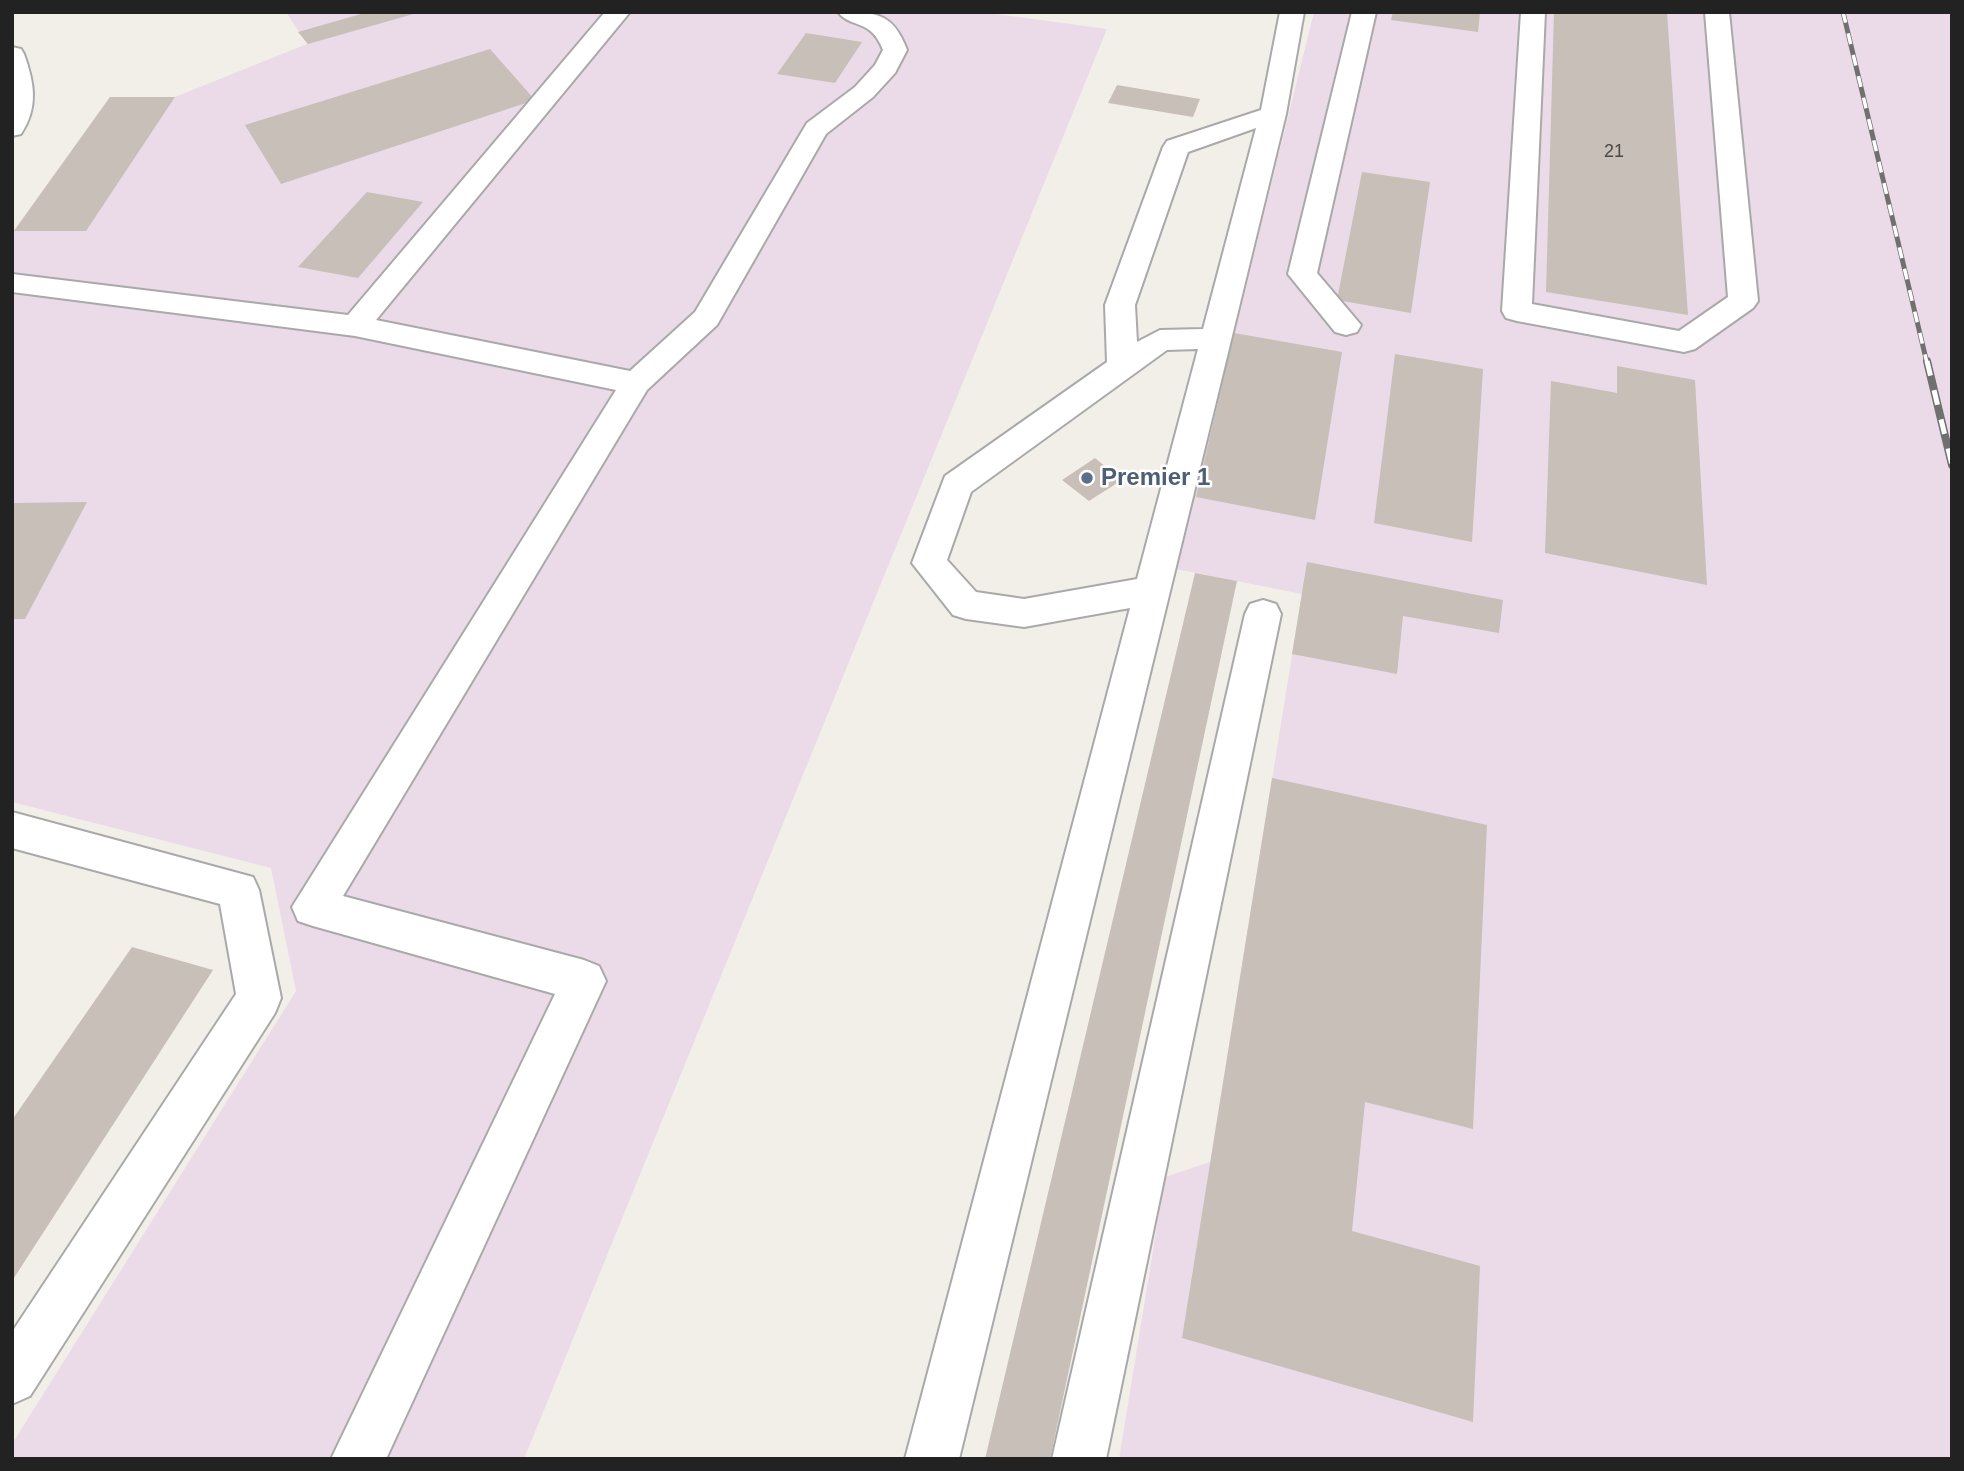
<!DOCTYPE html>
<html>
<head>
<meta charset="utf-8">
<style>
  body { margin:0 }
  #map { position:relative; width:1964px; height:1471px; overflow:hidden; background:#f2efe9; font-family:Arial,sans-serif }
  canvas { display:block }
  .frame { position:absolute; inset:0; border:14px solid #222; pointer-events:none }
</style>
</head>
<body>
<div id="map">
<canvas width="1964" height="1471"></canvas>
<div class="frame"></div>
</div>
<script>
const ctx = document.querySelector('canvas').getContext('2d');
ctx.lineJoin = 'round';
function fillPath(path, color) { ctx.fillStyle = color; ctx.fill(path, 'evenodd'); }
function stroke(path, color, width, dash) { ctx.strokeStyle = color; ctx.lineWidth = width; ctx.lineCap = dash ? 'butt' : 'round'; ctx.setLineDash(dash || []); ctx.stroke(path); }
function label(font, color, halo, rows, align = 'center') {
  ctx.font = font + ' Arial,sans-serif'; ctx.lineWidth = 5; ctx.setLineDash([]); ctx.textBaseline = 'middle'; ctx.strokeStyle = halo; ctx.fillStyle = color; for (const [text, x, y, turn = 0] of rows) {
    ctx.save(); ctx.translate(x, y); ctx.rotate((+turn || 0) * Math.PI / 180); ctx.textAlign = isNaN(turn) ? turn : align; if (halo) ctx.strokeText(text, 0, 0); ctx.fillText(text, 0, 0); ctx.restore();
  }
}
const industrial = new Path2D(`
  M286,12H982L1107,29L524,1459H12V1444L296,991L271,868L12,802V233L110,97H175L307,44Z
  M1314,12H1952V1459H1119L1165,1177L1210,1162L1302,594L1176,569Z`);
const building = new Path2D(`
  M368,12L417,13L308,44L298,32Z
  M1393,12H1480L1478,32L1391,20Z
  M1554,12H1667L1688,315L1546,292Z
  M806,33L862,42L835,83L777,74Z
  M490,49L535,100L281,184L245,125Z
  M1117,85L1200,99L1193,117L1108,103Z
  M110,97H175L86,231H14Z
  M1362,172L1430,182L1411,313L1337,300Z
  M367,192L423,202L358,278L298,267Z
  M1234,333L1342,352L1315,520L1196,497Z
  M1395,354L1483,369L1472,542L1374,523Z
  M1617,366L1695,380L1707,585L1545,553L1551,381L1617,393Z
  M1095,458L1122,480L1089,501L1062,480Z
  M87,502L25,619H12V503Z
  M1307,562L1503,600L1499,633L1403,616L1397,674L1292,654Z
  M1195,573L1237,581L1050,1459H985Z
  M1272,778L1487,825L1473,1129L1365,1102L1352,1231L1480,1266L1473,1422L1182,1338Z
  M132,947L213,970L12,1281V1120Z`);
const minor = new Path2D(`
  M605,12H630L376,320L630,371L695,312L807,123L855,87L875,65L883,50C871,18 851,29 838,12C875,12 893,12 907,50L895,73L873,97L826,134L717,325L647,390L343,896L584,960L599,966L606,981L386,1459H331L555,994L313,926L298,921L292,907L616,390L355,336L12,292V274L348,315Z
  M1280,12H1304L1286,114L959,1459H905L1130,608L1024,627L966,619L953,615L912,563L945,476L1107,362L1105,305L1163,147L1167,141L1261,110ZM1256,128L1203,329L1160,330L1137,342L1135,305L1188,152ZM1198,349L1137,579L1024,599L976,592L947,560L971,492L1167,350Z
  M1352,12H1376L1317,273L1361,325L1357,332L1346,335L1335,332L1288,274Z
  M1521,12H1545L1532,304L1679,331L1728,297L1705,12H1729L1758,301L1753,308L1695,349L1684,352L1517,321L1506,318L1502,311Z
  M12,47L21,49L24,54C34,82 39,107 21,134L12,136Z
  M1263,600L1276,604L1281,614L1106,1459H1052L1245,614L1250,604Z
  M12,812L253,877L259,890L281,998L275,1013L30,1396L12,1404V1332L236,994L220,904L12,848Z`);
const railFar1 = new Path2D(`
  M1843,12L1927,363`);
const rail = new Path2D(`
  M1927,361L1952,465`);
const markers = [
  [1087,478,7,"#5c6f8a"]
];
const farNumbernames = [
  ["21",1614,152]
];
const serviceNames = [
  ["Premier 1",1101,478]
];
fillPath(industrial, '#ebdbe8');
fillPath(building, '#c7bfb8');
stroke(minor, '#a9a9a9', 4);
fillPath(minor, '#fff');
stroke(railFar1, '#707070', 5);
stroke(rail, '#707070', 8);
stroke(railFar1, '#fff', 3.5, [11]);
stroke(rail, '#fff', 5, [15]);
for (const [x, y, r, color] of markers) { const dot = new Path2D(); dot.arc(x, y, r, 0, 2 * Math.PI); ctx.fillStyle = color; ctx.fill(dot); stroke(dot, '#fff', 2.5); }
label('18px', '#4b4948', null, farNumbernames);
label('bold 24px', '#4e5e75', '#fff', serviceNames, 'left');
</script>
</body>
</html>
